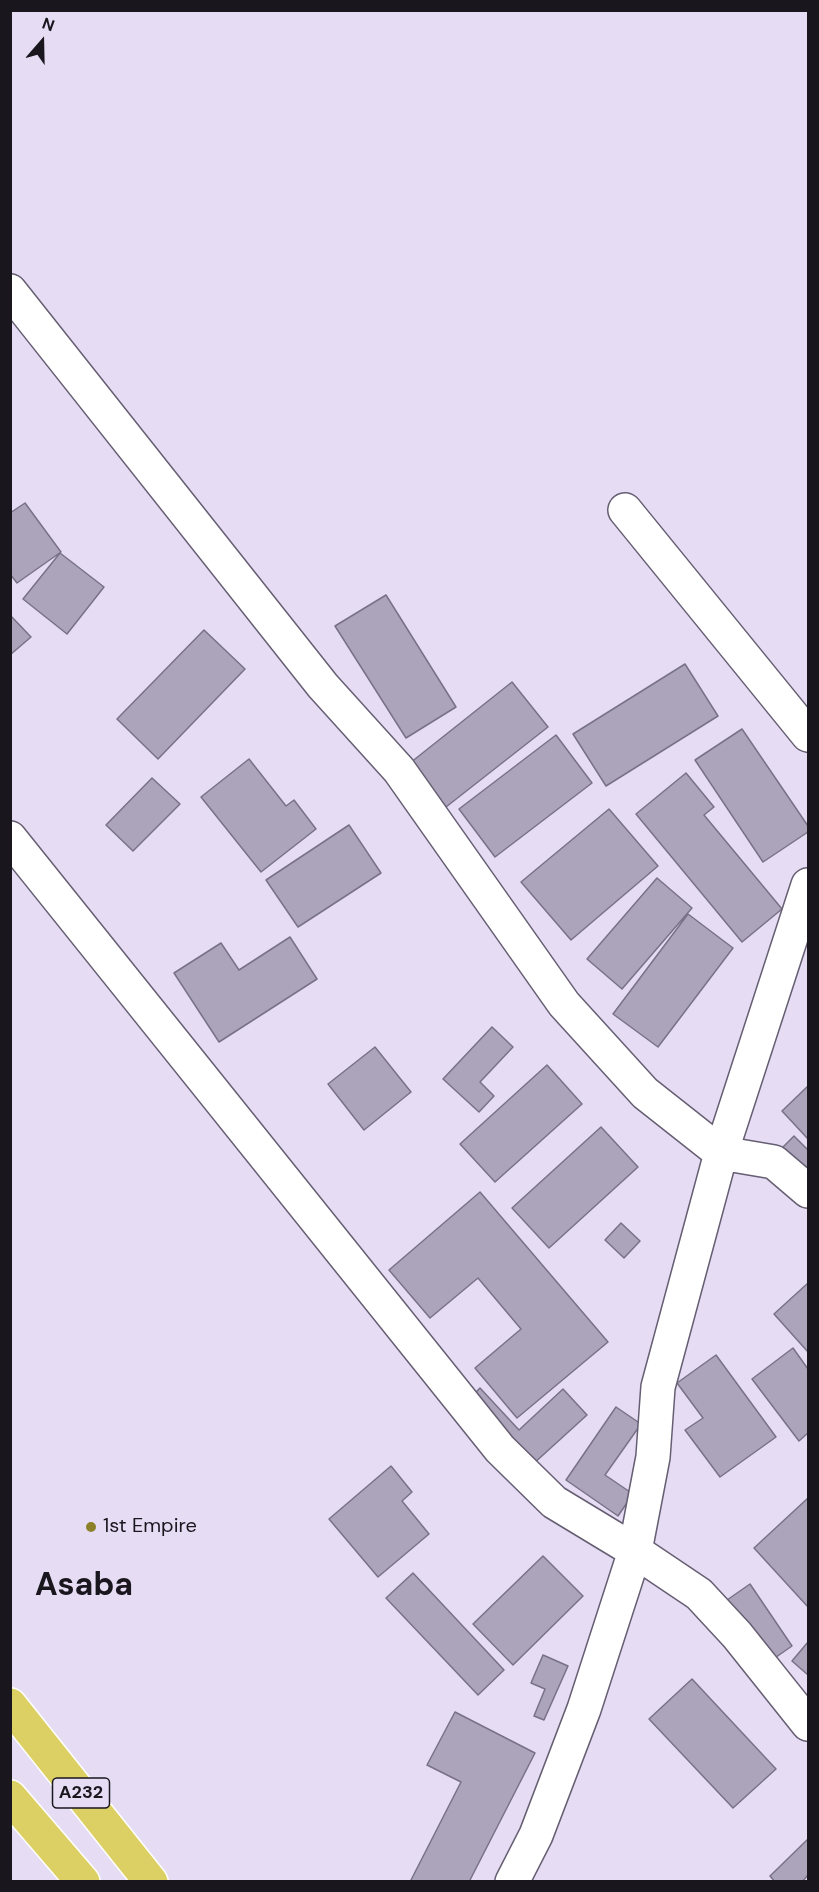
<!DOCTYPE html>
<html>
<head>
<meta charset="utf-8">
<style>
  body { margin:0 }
  #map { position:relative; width:819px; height:1892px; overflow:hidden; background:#e6ddf4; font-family:"DM Sans",sans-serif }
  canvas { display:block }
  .frame { position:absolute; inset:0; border:12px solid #19161e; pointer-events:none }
  .north { position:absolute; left:12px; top:12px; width:60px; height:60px; -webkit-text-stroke:4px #e6ddf4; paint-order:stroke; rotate:20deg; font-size:16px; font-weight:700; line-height:24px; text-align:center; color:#19161e }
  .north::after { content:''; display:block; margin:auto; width:21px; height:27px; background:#19161e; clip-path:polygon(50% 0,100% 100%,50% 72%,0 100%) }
</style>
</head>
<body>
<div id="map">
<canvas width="819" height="1892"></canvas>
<div class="frame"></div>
<div class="north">N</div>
</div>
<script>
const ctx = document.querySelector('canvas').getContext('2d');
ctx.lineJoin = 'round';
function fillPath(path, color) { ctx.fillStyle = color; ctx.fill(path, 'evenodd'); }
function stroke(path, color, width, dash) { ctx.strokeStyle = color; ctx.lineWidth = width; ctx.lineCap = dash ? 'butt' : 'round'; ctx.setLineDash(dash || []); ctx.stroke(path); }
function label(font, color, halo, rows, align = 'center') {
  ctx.font = font + ' "DM Sans",sans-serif'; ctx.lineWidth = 5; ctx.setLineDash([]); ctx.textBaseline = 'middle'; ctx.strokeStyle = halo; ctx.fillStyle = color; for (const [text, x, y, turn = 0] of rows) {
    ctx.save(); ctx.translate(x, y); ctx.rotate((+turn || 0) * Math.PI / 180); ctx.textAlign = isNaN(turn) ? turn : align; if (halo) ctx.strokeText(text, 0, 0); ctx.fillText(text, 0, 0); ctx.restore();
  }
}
const building = new Path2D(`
  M25,503L61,552L17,583L10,574V513Z
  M60,553L104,587L67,634L23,599Z
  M386,595L456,707L406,738L335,626Z
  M10,615L31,637L10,655Z
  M204,630L245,669L158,759L117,719Z
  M685,664L718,716L606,786L573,734Z
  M512,682L548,727L446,807L410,763Z
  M742,729L808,826V832L763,862L695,760Z
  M556,735L592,783L495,857L459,809Z
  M249,759L286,806L294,800L316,829L261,872L201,797Z
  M686,773L714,807L704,815L782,909L742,942L636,814Z
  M152,778L180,804L133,851L106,825Z
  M609,809L658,866L571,940L521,882Z
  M349,825L381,873L298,927L266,880Z
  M657,878L692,908L622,989L587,959Z
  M688,914L733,948L658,1047L613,1014Z
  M290,937L317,979L219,1042L174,973L221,943L239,970Z
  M492,1027L513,1047L480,1082L494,1096L479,1112L443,1079Z
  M375,1047L411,1092L364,1130L328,1084Z
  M547,1065L582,1104L495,1182L460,1144Z
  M808,1086V1139L782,1111Z
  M601,1127L638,1167L549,1248L512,1208Z
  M794,1136L808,1150V1181L778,1152Z
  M480,1192L608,1342L517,1418L475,1368L521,1329L478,1278L430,1318L389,1270Z
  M621,1223L640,1241L624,1258L605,1240Z
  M808,1283V1352L774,1314Z
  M793,1348L808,1369V1433L799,1441L752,1379Z
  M716,1355L776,1437L720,1477L685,1430L703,1418L677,1383Z
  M480,1388L519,1430L563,1389L587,1415L532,1465L470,1398Z
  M616,1407L641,1424L605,1475L633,1494L618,1516L566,1480Z
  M391,1466L412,1492L402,1501L429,1534L378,1577L329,1519Z
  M808,1498V1607L754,1548Z
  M543,1556L583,1596L513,1665L473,1624Z
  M413,1573L504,1670L478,1695L386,1598Z
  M750,1584L792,1646L769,1662L727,1600Z
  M808,1642V1675L792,1661Z
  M543,1655L568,1666L544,1720L534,1716L545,1689L531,1683Z
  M692,1679L776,1769L733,1808L649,1719Z
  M455,1712L535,1753L469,1882H410L461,1782L427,1765Z
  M808,1839V1875L802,1882H775L770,1876Z`);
const minor = new Path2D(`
  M10,291L323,686L399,770L564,1004L645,1093L721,1153L774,1162L808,1191
  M625,510L808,735
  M10,838L500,1449L554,1502L635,1551L699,1594L737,1635L808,1724
  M512,1882L536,1835L584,1709L635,1551L653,1457L658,1387L721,1153L808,885`);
const trunk = new Path2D(`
  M10,1705L151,1882
  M10,1797L83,1882`);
const markers = [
  [91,1527,6,"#8c8128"]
];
const shields = [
  [81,1793,57]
];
const shieldNames = [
  ["A232",81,1793]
];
const poiNames = [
  ["1st Empire",103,1527]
];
const townNames = [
  ["Asaba",84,1587]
];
fillPath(building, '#aca4ba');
stroke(building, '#797186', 1.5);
stroke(minor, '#665e72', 36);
stroke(trunk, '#fff', 36);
stroke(minor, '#fff', 33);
stroke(trunk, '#dccf63', 33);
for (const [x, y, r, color] of markers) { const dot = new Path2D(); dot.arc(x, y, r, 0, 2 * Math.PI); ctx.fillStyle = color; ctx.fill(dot); stroke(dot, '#e6ddf4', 2); }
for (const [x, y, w] of shields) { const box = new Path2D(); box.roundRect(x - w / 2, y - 15, w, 30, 4.5); ctx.fillStyle = '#e6ddf4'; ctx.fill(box); stroke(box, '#19161e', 1.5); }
label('bold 18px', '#19161e', null, shieldNames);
label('20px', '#19161e', '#e6ddf4', poiNames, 'left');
label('bold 32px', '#19161e', '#e6ddf4', townNames);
</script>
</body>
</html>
